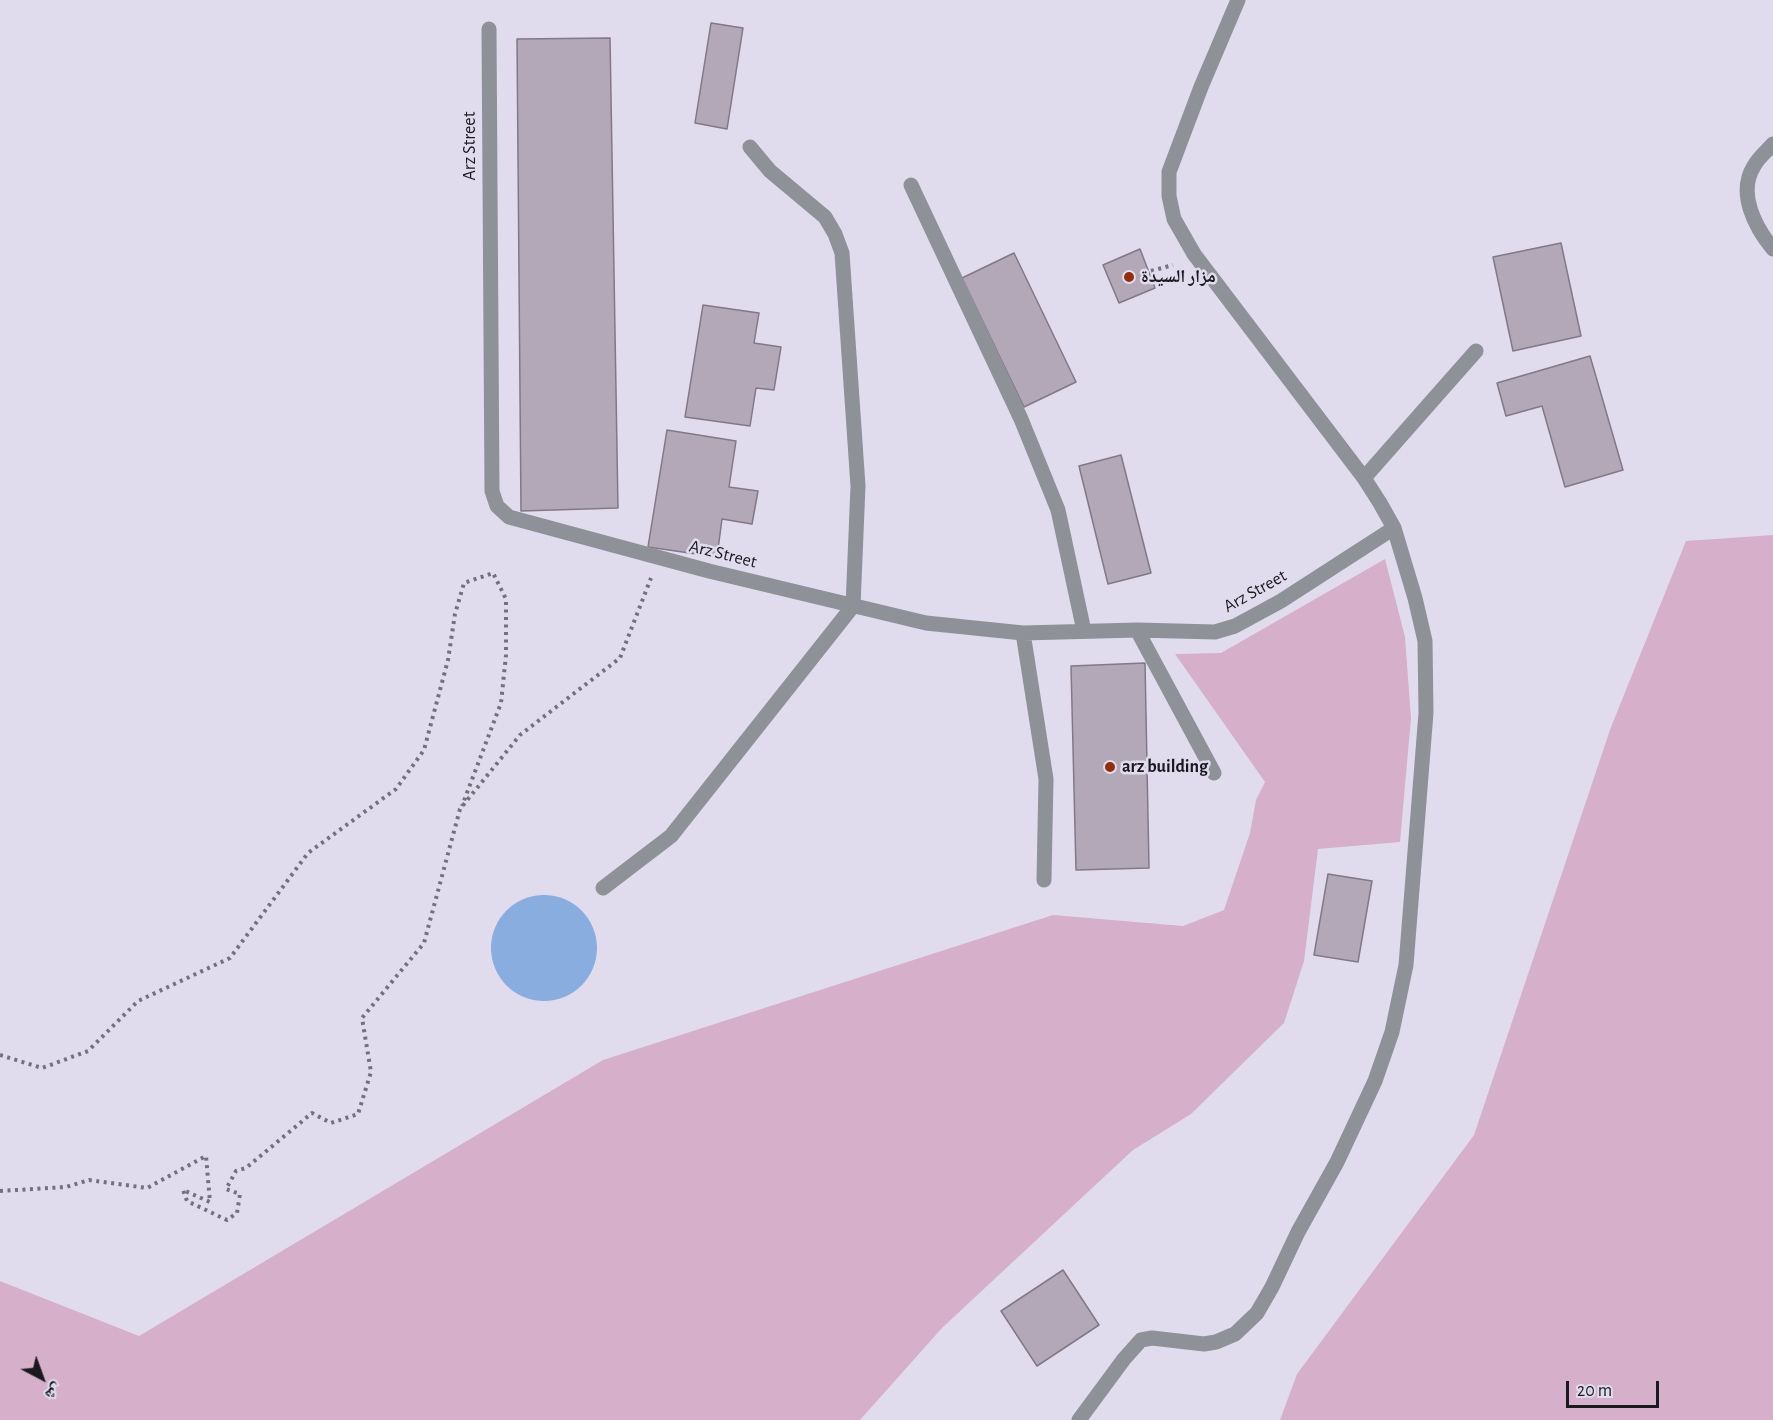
<!DOCTYPE html>
<html>
<head>
<meta charset="utf-8">
<style>
  body { margin:0 }
  #map { position:relative; width:1773px; height:1420px; overflow:hidden; background:#e0dcee; font-family:"Alegreya Sans","Noto Naskh Arabic",sans-serif }
  canvas { display:block }
  .north { position:absolute; left:12px; top:1348px; width:60px; height:60px; -webkit-text-stroke:4px #e0dcee; paint-order:stroke; rotate:139deg; font-size:16px; font-weight:700; line-height:24px; text-align:center; color:#1a191f }
  .north::after { content:''; display:block; margin:auto; width:21px; height:27px; background:#1a191f; clip-path:polygon(50% 0,100% 100%,50% 72%,0 100%) }
  .scale { position:absolute; left:1566px; top:1381px; width:93px; height:27px; box-sizing:border-box; border:3px solid #1a191f; border-top:0; padding-left:8px; font-size:18px; line-height:21px; white-space:nowrap; color:#1a191f; -webkit-text-stroke:4px #e0dcee; paint-order:stroke }
</style>
</head>
<body>
<div id="map">
<canvas width="1773" height="1420"></canvas>
<div class="north">ش</div>
<div class="scale">20 m</div>
</div>
<script>
const ctx = document.querySelector('canvas').getContext('2d');
ctx.lineJoin = 'round';
function fillPath(path, color) { ctx.fillStyle = color; ctx.fill(path, 'evenodd'); }
function stroke(path, color, width, dash) { ctx.strokeStyle = color; ctx.lineWidth = width; ctx.lineCap = dash ? 'butt' : 'round'; ctx.setLineDash(dash || []); ctx.stroke(path); }
function label(font, color, halo, rows, align = 'center') {
  ctx.font = font + ' "Alegreya Sans","Noto Naskh Arabic",sans-serif'; ctx.lineWidth = 5; ctx.setLineDash([]); ctx.textBaseline = 'middle'; ctx.strokeStyle = halo; ctx.fillStyle = color; for (const [text, x, y, turn = 0] of rows) {
    ctx.save(); ctx.translate(x, y); ctx.rotate((+turn || 0) * Math.PI / 180); ctx.textAlign = isNaN(turn) ? turn : align; if (halo) ctx.strokeText(text, 0, 0); ctx.fillText(text, 0, 0); ctx.restore();
  }
}
const green = new Path2D(`
  M1773,535V1420H1280L1297,1374L1474,1135L1611,727L1686,541Z
  M1385,559L1405,637L1411,718L1400,842L1318,849L1304,961L1284,1023L1191,1114L1133,1150L942,1328L860,1420H0V1281L139,1336L603,1060L1053,915L1183,926L1224,910L1250,833L1256,800L1265,782L1175,654L1221,653Z`);
const water = new Path2D(`
  M491 948a53 53 0 1 1 106 0a53 53 0 1 1-106 0Z`);
const building = new Path2D(`
  M711,23L743,28L727,129L695,123Z
  M610,38L618,508L521,511L517,39Z
  M1561,243L1581,336L1513,351L1493,257Z
  M1140,249L1155,288L1119,303L1103,265Z
  M1014,253L1076,382L1024,407L962,278Z
  M703,305L759,313L754,343L781,347L774,390L756,388L750,426L685,417Z
  M1590,356L1623,470L1565,487L1542,406L1506,416L1497,383Z
  M667,430L736,441L729,487L758,491L752,524L722,519L717,557L648,547Z
  M1121,455L1151,573L1108,584L1079,466Z
  M1145,663L1149,868L1076,870L1071,666Z
  M1328,874L1372,881L1358,962L1314,955Z
  M1063,1270L1099,1325L1037,1366L1001,1311Z`);
const path = new Path2D(`
  M1151,271L1173,265
  M0,1055L42,1068L88,1051L138,1001L230,958L308,853L396,789L424,750L448,660L455,614L464,583L493,573L506,599V655L501,703L462,806
  M0,1191L66,1187L89,1180L147,1188L206,1156L210,1202L183,1190L187,1201L227,1220L237,1213L240,1194L226,1189L236,1171L246,1168L312,1113L331,1123L358,1114L371,1072L362,1018L424,943L460,809L520,735L620,658L651,578`);
const minor = new Path2D(`
  M489,29L492,491L497,506L509,517L709,571L926,623L1023,633L1137,630L1215,632L1235,626L1281,601L1394,528
  M1773,144C1767,151 1758,158 1754,166C1737,193 1755,227 1773,249
  M911,185L1021,419L1058,510L1084,631
  M1364,478L1476,351
  M1137,630L1214,773
  M1023,633L1046,779L1044,880
  M603,888L671,836L853,606L858,486L842,253L835,234L825,217L770,171L750,147
  M1079,1420L1124,1359L1141,1340L1152,1338L1204,1344L1216,1342L1235,1334L1257,1313L1272,1287L1298,1232L1337,1162L1375,1081L1392,1032L1406,965L1426,713L1425,641L1415,598L1394,528L1380,503L1364,478L1194,254L1174,219L1169,196V172L1201,87L1238,0`);
const markers = [
  [1129,277,6,"#942d0c"],
  [1110,767,6,"#942d0c"]
];
const streetNames = [
  ["Arz Street",470,146,-90],
  ["Arz Street",723,554,14],
  ["Arz Street",1255,591,-29]
];
const poiNames = [
  ["مزار السيدة",1141,277],
  ["arz building",1122,767]
];
fillPath(green, '#d6afcb');
fillPath(water, '#88adde');
fillPath(building, '#b3a8b7');
stroke(building, '#827886', 1.5);
stroke(path, '#73717c', 4, [3, 4.5]);
stroke(minor, '#8f9198', 15);
for (const [x, y, r, color] of markers) { const dot = new Path2D(); dot.arc(x, y, r, 0, 2 * Math.PI); ctx.fillStyle = color; ctx.fill(dot); stroke(dot, '#e0dcee', 2); }
label('18px', '#1a191f', '#e0dcee', streetNames);
label('bold 18px', '#1a191f', '#e0dcee', poiNames, 'left');
</script>
</body>
</html>
